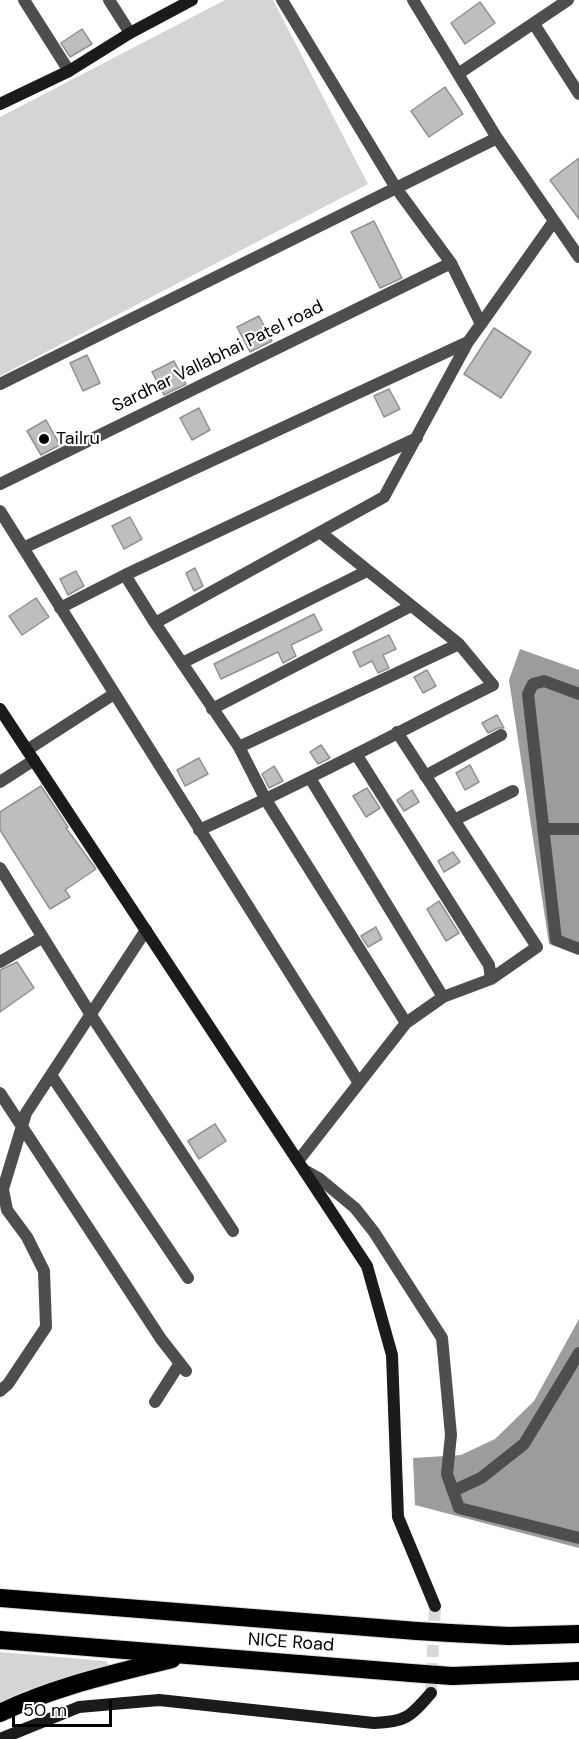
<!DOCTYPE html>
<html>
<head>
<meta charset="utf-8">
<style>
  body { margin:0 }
  #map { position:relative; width:579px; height:1739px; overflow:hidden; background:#fff; font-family:"DM Sans",sans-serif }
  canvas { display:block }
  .scale { position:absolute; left:12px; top:1700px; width:100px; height:27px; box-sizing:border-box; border:3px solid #000; border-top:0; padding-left:8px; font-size:18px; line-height:21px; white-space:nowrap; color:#000; -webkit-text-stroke:4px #fff; paint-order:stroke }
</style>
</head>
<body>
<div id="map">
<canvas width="579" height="1739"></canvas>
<div class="scale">50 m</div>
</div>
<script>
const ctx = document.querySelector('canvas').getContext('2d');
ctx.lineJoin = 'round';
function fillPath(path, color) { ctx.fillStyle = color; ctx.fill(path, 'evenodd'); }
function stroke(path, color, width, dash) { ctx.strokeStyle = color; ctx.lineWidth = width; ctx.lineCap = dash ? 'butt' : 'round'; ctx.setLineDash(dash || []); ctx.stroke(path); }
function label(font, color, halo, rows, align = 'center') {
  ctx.font = font + ' "DM Sans",sans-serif'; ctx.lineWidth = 4.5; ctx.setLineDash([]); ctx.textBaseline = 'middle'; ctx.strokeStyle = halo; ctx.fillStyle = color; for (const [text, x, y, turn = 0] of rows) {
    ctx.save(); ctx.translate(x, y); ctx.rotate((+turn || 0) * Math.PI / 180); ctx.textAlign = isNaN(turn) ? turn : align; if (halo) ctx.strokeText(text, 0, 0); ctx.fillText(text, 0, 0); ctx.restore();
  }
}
const green = new Path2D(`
  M225,0H273L368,184L0,376V117Z
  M0,1652L106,1661L109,1665L24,1691L0,1704Z`);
const water = new Path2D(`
  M520,649L579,670V953L549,944L509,680Z
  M579,1319V1548L415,1505L413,1458L461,1455L495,1439L534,1401Z`);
const building = new Path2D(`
  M480,2L495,23L465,44L451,23Z
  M82,29L92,44L70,57L61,43Z
  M445,87L463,114L429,137L411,111Z
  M579,158V219L550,180Z
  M374,221L402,278L380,288L351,232Z
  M259,316L272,341L250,352L237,327Z
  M494,328L531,352L501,398L464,374Z
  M87,355L100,383L83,391L70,363Z
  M174,361L186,384L164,395L152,372Z
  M389,389L400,409L384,417L374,396Z
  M199,408L210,430L192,440L180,418Z
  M46,420L60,445L41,455L27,431Z
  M130,517L142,539L124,549L112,526Z
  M195,568L203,586L194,591L186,573Z
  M76,571L84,586L68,595L60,579Z
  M36,598L49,617L22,635L9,616Z
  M314,614L322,630L291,645L296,656L283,663L278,652L221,679L214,664Z
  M389,635L396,649L383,655L389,668L378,673L372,661L360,667L353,652Z
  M427,670L436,686L423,693L414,677Z
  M497,715L504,728H498L488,733L482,723Z
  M321,745L330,758L318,764L310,752Z
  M199,758L208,774L185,786L177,770Z
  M470,765L479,782L465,790L456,773Z
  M274,766L283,781L269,788L262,774Z
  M41,786L68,827L66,828L96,869L65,890L70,897L50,909L0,830V812Z
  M367,788L380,808L366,817L353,796Z
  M412,790L419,802L404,811L397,800Z
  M453,852L460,862L444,872L438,861Z
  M439,901L459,933L446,941L427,909Z
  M376,927L382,939L368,947L361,936Z
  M17,962L34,988L0,1012V970Z
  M215,1124L226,1141L199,1159L188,1141Z`);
const secondaryTunnel = new Path2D(`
  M431,1693L435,1606`);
const street = new Path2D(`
  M24,0L69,71
  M109,0L130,33
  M282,0L396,188L451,263L481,324L554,221
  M534,24L579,94
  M458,74L568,0
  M497,138L579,257
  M0,384L497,138L413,0
  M0,484L451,263
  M0,511L359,1083
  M23,548L468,342
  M125,575L155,623L239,747L459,644
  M60,608L125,575L417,438
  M155,623L384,497L468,342L481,324
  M182,663L367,571
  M579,694L544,681L533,684L528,694L556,940L579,949
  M212,709L411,606
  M239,747L266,800L406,1023
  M27,750L114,694
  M356,754L489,965L491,979
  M425,776L501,735
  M310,778L443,997
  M0,782L34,760
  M454,820L513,791
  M543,829H579
  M199,830C299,786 395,733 493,685L459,644L320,532
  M0,868L91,1015L233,1231
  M0,962L43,937
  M51,1075L188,1278
  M0,1093L161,1339L186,1371
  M298,1161L406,1023L443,997L491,979L537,947L397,732
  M304,1170L320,1179L355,1208L374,1232L442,1338L451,1435L447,1474L459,1508L579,1538
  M0,1391L8,1384L46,1327L44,1271L27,1237L7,1210L3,1189L26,1113L146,930
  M155,1402L180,1363
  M453,1491L481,1478L524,1444L579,1353`);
const secondary = new Path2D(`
  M0,104L69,71L130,33L192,0
  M0,709L367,1266L392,1355L398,1517L435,1606
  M0,1739L79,1707L159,1700L374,1723C406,1722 410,1717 431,1693`);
const highway = new Path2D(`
  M0,1598L417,1631
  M450,1633L509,1636L579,1634
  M0,1640L411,1673
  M452,1676L579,1671
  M0,1713C55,1686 113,1674 172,1659`);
const highwayBridge = new Path2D(`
  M417,1631L450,1633
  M411,1673L452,1676`);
const markers = [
  [44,439,6,"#000"]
];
const streetNames = [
  ["Sardhar Vallabhai Patel road",218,357,-26],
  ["NICE Road",291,1643,4]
];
const poiNames = [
  ["Tailru",56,439]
];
fillPath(green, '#d5d5d5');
fillPath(water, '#9c9c9c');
fillPath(building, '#bebebe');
stroke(building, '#929292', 1.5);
stroke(secondaryTunnel, '#d9d9d9', 12, [12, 6]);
stroke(highway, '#dbdbdb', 20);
stroke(street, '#4e4e4e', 12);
stroke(secondary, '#1b1b1b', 12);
stroke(highway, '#000', 18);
stroke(highwayBridge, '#dbdbdb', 20, []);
stroke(highwayBridge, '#000', 18);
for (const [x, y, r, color] of markers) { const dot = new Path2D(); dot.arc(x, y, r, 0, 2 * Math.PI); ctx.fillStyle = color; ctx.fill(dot); stroke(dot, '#fff', 2); }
label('18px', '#000', '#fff', streetNames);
label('18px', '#000', '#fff', poiNames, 'left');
</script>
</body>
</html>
